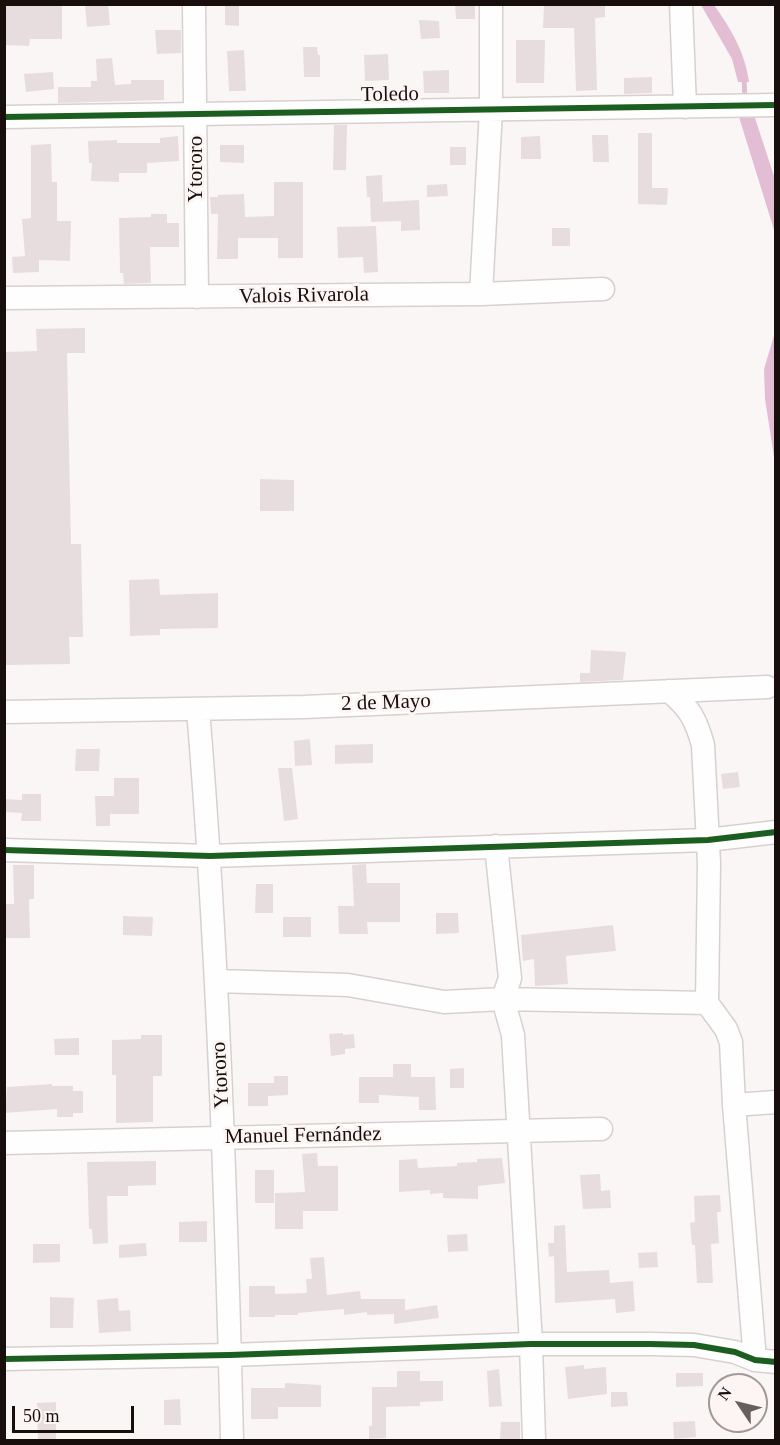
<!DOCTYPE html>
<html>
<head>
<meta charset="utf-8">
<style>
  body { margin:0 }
  #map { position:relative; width:780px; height:1445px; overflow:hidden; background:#faf6f6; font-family:"Times New Roman",serif }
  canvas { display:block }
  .frame { position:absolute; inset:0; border:6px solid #180e0c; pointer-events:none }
  .north { position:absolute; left:708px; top:1373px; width:60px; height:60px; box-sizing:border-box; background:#fcf5f4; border:2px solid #a19997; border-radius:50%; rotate:305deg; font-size:16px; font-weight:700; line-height:24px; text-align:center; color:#180e0c }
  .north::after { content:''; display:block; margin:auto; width:21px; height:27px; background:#675f5e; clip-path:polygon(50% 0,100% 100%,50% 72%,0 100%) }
  .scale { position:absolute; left:12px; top:1406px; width:122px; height:27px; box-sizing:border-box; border:3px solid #180e0c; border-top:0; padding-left:8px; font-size:18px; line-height:21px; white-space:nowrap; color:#180e0c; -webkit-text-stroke:4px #fcf5f4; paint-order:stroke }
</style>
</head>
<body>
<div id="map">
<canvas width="780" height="1445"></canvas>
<div class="frame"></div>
<div class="north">N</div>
<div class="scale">50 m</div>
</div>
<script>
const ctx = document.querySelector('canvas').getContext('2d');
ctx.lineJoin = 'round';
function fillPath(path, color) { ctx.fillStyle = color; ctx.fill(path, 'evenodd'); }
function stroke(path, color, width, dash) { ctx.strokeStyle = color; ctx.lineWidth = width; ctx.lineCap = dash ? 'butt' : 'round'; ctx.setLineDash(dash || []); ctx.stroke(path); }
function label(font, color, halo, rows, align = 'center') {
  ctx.font = font + ' "Times New Roman",serif'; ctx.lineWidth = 6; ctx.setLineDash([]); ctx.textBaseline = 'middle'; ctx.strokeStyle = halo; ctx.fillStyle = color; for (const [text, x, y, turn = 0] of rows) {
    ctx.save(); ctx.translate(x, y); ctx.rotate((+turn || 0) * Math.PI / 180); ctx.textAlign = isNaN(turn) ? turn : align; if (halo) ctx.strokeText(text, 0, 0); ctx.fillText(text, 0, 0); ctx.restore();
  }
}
const water = new Path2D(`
  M701,5H714C731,29 745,52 749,82H738L732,59Z
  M739,117L755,118L775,179V233Z
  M775,332V463L765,399L764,369Z`);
const stream = new Path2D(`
  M744,77L745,101`);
const building = new Path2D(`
  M4,4H62V39H30L29,46L4,45Z
  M108,4L110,25L87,27L85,5Z
  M225,4H239V26L225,25Z
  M455,4H475V19H456Z
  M544,4H605V17L595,18L597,90L576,91L574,28H543Z
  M419,20L439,21L440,38L421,39Z
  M155,30H181V53L157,54Z
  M516,40H545L544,83H516Z
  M303,47H317L318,55H320V77H304Z
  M244,50L246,91H229L227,51Z
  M388,54L389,80L365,81L364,55Z
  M112,58L115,85L131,84V80H164V100L58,103V87H91V81H97L96,59Z
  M449,70V93H424L423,71Z
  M53,72L54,89L26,92L24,74Z
  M652,77V93L624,94V78Z
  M334,125H347L346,170H333Z
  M638,133H652V188H668L667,205L638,204Z
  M592,135H608L609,162H593Z
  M178,136L179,161L147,163V173H119V182L91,181L92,163H89L88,141L117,140V143H160V138Z
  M540,136L541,159H521V137Z
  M51,144L52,182H57V221H71L70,261L39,260V272L13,273L12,257L25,256L22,219L31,218V145Z
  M220,145H244V163L220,162Z
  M450,147H466V165H450Z
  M382,175L383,202L419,200L420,230L401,231V221L371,222L370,197H367L366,176Z
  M274,182H303V258H278V238H238V259H217L218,214H211L210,197H218V195L244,194L245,217L274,216Z
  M447,184L448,196L427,197V185Z
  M151,214H167V223H179V247H150L151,283L124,284L123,273H120L119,218L151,217Z
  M376,226L378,272L364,273L363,257L338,258L337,227Z
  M552,228H570V246H552Z
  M85,328V353H67L71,544H81L83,637H69L70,664L6,665L4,352L37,351L36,329Z
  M260,479L294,480V511H260Z
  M159,579L160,595L218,593V628L160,629V635L130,636L129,580Z
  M591,650L626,652L623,680L580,682V673H590Z
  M310,739L312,765L295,766L294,741Z
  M373,744V763L335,764V745Z
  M76,749H100L99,771H75Z
  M278,768H292L298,819L284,821Z
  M738,772L740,787L723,789L721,774Z
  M114,778H139V814H110V826H96L95,796H114Z
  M22,794H41V821H21L22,813L4,812V799L22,800Z
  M366,864L367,883H400V922H367L368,934H339L338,906H354L352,865Z
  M13,865H34V899H29L30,938H5V904H14Z
  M256,884H273V913H255Z
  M436,913H458L459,933L436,934Z
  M123,916L153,917L152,936L123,935Z
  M283,917H311V937H283Z
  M613,925L616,951L566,956L568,984L535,986L534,959L523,961L521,935Z
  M343,1033V1035L354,1034L355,1048L345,1049V1054L331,1056L329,1034Z
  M141,1035H162V1076H153V1122L116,1123V1075H112V1040L141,1039Z
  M79,1038V1055H55L54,1039Z
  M393,1064H411V1077H435L436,1110H419V1097L379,1095V1103H359V1077H393Z
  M464,1068V1088H450V1069Z
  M274,1076H288V1095L268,1096V1106H248V1083H274Z
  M52,1084V1086H73V1091H83V1113H73V1117H57V1109L5,1113L7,1087Z
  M317,1153L318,1166H338V1211H303V1229H275V1193L305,1192L302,1154Z
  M502,1158L505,1183L478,1186V1199L443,1198V1193L430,1194V1190L399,1192V1160L417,1159L418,1168L457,1166V1163L477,1162V1159Z
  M156,1161V1185L128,1186V1196H107L108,1243L93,1244L92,1229H89L87,1162Z
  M255,1170H274V1203H255Z
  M600,1174L601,1191L610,1190L611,1208L583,1209L580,1175Z
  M720,1195L721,1212H717L719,1243L711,1244L713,1283H697L695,1245H692L690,1223L695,1222L694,1196Z
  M207,1221V1242H179V1222Z
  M565,1225L567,1272L609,1270L610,1283L633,1281L635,1311L616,1313L615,1299L555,1303L554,1256L549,1257L548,1243H554V1226Z
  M467,1234L468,1251L448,1252L447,1235Z
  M146,1243L147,1256L119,1258V1245Z
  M33,1244H60V1262L33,1263Z
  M657,1252L658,1267L639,1268L638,1253Z
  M324,1257L327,1295L360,1291L361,1299H405V1310L437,1305L439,1318L394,1324V1314L367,1315V1312L344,1315V1309L298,1313V1315H275V1317H249V1286H275V1294L307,1293L306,1279H312L310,1258Z
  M50,1297L74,1298L73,1328H50Z
  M118,1298L119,1311L130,1310L131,1331L99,1333L97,1300Z
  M584,1365V1369L606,1367L607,1394L568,1399L565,1367Z
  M499,1369L502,1406L489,1407L487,1371Z
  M397,1371H420V1381H443V1401L420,1402V1406L386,1407V1438L369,1439V1426H372V1387H397Z
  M676,1373H703V1386L676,1387Z
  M285,1383L321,1385V1407H278V1419H251V1388H285Z
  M611,1392H627L628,1406L611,1407Z
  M180,1399L181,1425H164V1400Z
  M56,1402V1440H38L37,1403Z
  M695,1421L696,1437L674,1439L673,1422Z
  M501,1422H520V1440L500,1439Z`);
const minor = new Path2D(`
  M194,4L197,297
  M681,4L685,107
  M4,117L776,105
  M481,294L491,110V4
  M4,298L481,294L603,289
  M669,691C690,708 696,720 703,745L709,863L707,1003L726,1029L731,1042L734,1105L755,1360
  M198,709C218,953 226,1196 232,1440
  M4,712L304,707L767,687
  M496,846L510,978L503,999L513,1035L531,1344L534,1440
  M4,850L210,856L708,840L776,832
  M216,981L348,985L444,1002L503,999L707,1003
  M734,1105L776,1102
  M4,1143L601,1129
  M4,1359L230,1355L531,1344H650L694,1345L735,1352L755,1360L776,1362`);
const cycleway = new Path2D(`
  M4,117L776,105
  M4,850L210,856L708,840L776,832
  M4,1359L230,1355L531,1344H650L694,1345L735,1352L755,1360L776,1362`);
const streetNames = [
  ["Toledo",390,95,-1],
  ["Ytororo",196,169,-90],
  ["Valois Rivarola",304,296,-1],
  ["2 de Mayo",386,703,-2],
  ["Ytororo",221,1075,-93],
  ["Manuel Fernández",303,1136,-1]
];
fillPath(water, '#e3bdd4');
stroke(stream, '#e3bdd4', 5);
fillPath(building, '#e8ddde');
stroke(minor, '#d8d0ce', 25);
stroke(minor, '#fefefe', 22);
stroke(cycleway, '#1b5e20', 6);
label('21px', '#180e0c', '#fcf5f4', streetNames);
</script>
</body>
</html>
